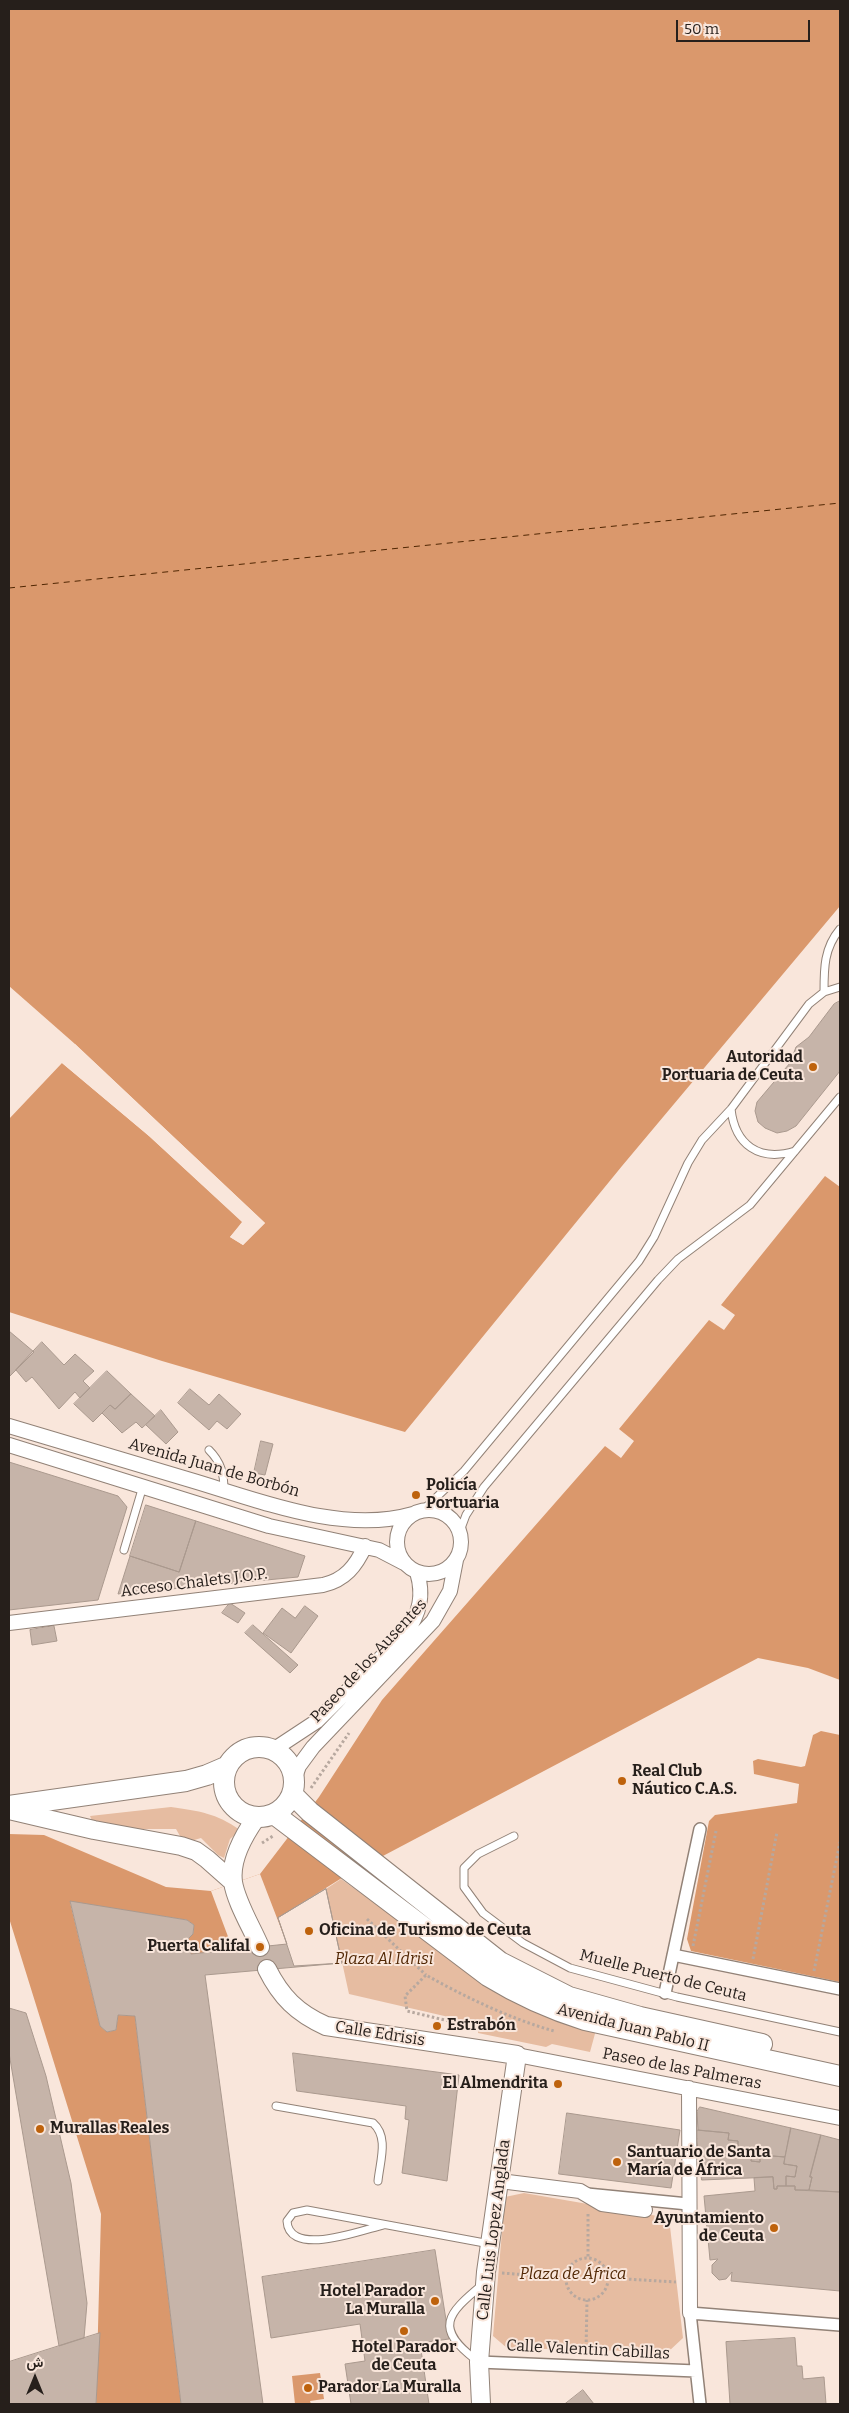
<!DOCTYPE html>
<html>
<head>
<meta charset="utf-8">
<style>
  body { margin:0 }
  #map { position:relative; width:849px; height:2413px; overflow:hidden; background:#f9e6db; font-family:Bitter,Vazirmatn,serif }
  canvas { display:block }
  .frame { position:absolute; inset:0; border:10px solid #261f1b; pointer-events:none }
  .north { position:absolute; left:10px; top:2353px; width:50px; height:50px; -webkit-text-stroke:4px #f9e6db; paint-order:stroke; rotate:0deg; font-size:14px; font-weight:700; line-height:20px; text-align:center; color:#261f1b }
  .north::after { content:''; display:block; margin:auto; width:18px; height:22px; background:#261f1b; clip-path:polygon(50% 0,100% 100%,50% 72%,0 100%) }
  .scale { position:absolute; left:676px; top:20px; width:134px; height:22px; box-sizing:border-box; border:2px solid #261f1b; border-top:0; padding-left:6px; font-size:15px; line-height:18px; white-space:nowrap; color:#261f1b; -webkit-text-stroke:4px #f9e6db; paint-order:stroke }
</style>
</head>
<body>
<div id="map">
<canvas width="849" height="2413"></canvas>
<div class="frame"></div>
<div class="north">ش</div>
<div class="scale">50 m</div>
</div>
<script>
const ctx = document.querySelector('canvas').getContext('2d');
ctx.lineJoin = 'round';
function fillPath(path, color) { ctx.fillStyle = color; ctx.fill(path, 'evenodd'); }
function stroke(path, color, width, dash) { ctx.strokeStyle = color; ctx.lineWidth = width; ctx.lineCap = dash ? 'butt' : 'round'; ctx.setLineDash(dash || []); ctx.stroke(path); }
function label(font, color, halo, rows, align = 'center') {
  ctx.font = font + ' Bitter,serif'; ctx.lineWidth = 4; ctx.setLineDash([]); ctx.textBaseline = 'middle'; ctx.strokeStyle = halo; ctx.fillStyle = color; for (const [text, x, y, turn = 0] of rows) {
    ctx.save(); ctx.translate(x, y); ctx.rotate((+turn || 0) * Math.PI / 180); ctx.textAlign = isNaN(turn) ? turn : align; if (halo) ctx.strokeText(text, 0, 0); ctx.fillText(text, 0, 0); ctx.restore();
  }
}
const green = new Path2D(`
  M171,1807C199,1811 216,1813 240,1830L230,1839L224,1858L218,1855L201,1838L184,1843L176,1829H133L93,1823L90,1816Z
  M341,1879L428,1941L596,2030L590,2052L552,2044L546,2047L478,2033L479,2024L349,1994L326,1889Z
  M524,2193L669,2218L683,2338L668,2352L507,2348L493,2336L505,2197Z`);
const water = new Path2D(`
  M9,9H840V906L622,1166L405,1432L162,1361L9,1312V1119L62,1063L149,1136L243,1222L230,1237L243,1245L265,1223L75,1044L9,986Z
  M825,1176L840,1187V1680L808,1668L758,1658L345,1876L278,1918L287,1944L191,1954L188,1939L193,1934L194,1925L187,1920L70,1902L100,2026L107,2032L116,2030L118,2015L135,2016L181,2404H96L101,2214L9,1918V1834L44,1835L166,1887L211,1891L260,1874L319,1797L382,1700L605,1446L621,1458L634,1441L619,1429L709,1320L724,1330L735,1315L721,1305Z
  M821,1731L840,1735V1982L691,1951L687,1939L709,1821L715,1815L797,1803L799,1784L754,1774L753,1761L758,1759L801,1767L805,1766L813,1735Z
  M320,2373L324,2399L310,2401L311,2404H295L292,2376Z`);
const pier = new Path2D(`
  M75,1044L265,1223L243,1245L230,1237L242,1222L149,1136L62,1063L63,1061L151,1134L244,1220L245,1223L234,1236L242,1242L261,1223L74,1046Z
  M260,1874L287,1944L233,1950L211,1891Z`);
const ferry = new Path2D(`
  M9,588L840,503`);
const building = new Path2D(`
  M840,1001V1071L796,1126L787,1131L777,1133L765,1128L758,1122L755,1111L757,1102L790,1063L796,1047L809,1037L834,1004Z
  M9,1331L34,1352L9,1377Z
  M42,1342L64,1365L75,1354L94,1371L83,1381L90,1388L80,1398L75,1392L59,1409L32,1377L26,1382L16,1370Z
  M107,1371L131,1394L115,1409L110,1405L93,1422L74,1404Z
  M190,1389L209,1405L219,1394L241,1414L227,1429L217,1421L209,1430L178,1403Z
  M131,1394L155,1416L142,1428L136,1422L122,1433L102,1413L110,1405L115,1409Z
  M161,1410L178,1432L166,1444L146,1425Z
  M261,1441L273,1444L265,1475L254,1473Z
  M9,1462L118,1496L127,1507L98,1600L9,1610Z
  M146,1505L196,1521L179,1572L130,1556Z
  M196,1521L305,1556L298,1577L118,1594L130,1556L179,1572Z
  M230,1603L245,1613L238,1623L222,1613Z
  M305,1606L318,1616L291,1653L263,1633L282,1608L295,1618Z
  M253,1625L298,1665L290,1673L245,1633Z
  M54,1626L57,1641L32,1645L30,1630Z
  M326,1889L342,1963L294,1966L278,1918Z
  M326,1889L342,1963L205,1975L263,2404H181L135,2016L118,2015L116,2030L107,2032L100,2026L70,1901L187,1920L194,1925L193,1934L188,1939L191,1954L287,1944L278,1918Z
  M9,2008L26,2013L46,2076L71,2183L87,2303L84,2338L59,2346L9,2053Z
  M293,2053L459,2075L447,2181L402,2173L409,2120L405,2119L406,2106L297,2091Z
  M700,2107L791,2128L785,2157L760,2155V2162L751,2161L752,2155L738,2153V2141L728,2140L729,2133L698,2130L697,2112Z
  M567,2113L680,2130L671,2188L559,2174Z
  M791,2128L821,2135L810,2177H812L809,2190H795V2186H786V2176L795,2177L797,2166L784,2164Z
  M696,2130L729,2133L728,2140L738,2141V2153L752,2155L751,2161L760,2162V2155L785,2157L784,2164L797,2166L795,2177L786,2176V2186H777V2189H774L773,2177L702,2180Z
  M821,2135L840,2140V2192L809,2190L812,2177H810Z
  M773,2177L774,2189H777V2186H795V2190L840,2192V2291L731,2281L732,2272L726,2279L719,2280L712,2273V2265L718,2259L710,2260L704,2196L755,2191L754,2178Z
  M435,2250L449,2339L420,2343L429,2404H351L345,2364L365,2361L360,2324L271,2338L262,2277Z
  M100,2333L96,2404H9V2362Z
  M795,2338L797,2366H802L803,2379L824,2377L826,2404H730L726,2342Z
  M583,2390L594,2404H565Z`);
const path = new Path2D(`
  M311,1788L349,1733
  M262,1843L273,1836
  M367,1919L426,1975
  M693,1946L716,1831
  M753,1959L777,1832
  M814,1971L840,1842
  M473,2031L474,2027L407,2011L405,1996L426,1975C465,1997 511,2019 554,2031
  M588,2214V2258
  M566 2279a21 21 0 1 1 42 0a21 21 0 1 1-42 0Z
  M502,2273L566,2278
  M609,2278L676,2282
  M586,2352L587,2300`);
const service = new Path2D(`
  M824,992C824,968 824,948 840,929
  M731,1109C735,1145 759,1162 795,1151
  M209,1450C221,1462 224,1474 224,1490
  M423,1510L464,1471L639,1261L654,1237L688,1163L702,1140L731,1109L809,1004L824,992L840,987
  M460,1531L466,1515L484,1487L658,1280L678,1259L750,1205L840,1097
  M124,1550L143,1486
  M514,1836L478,1854L464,1868V1887L483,1913L523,1943L570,1968L677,1997L840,2032
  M276,2106L373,2123C389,2137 380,2161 378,2181
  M383,2225C362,2230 289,2258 287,2221L293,2213L307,2210L490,2244
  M476,2360C434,2328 447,2314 482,2285`);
const pedestrian = new Path2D(`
  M673,1955L840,1989
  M665,1993L700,1829
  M587,2194L688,2204
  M479,2362L696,2371
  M700,2404L690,2313L840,2325`);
const minor = new Path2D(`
  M9,1426C68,1444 128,1461 187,1479C256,1499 341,1535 413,1514
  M9,1445L269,1526L379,1550L404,1563
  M397 1542a32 32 0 1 1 64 0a32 32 0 1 1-64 0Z
  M9,1623L323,1585C345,1580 356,1566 365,1546
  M273,1750L317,1721L406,1633C420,1613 424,1595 417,1572
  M294,1780L299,1766L313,1747L433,1621L450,1591L456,1560
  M517,2055L840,2118
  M689,2088L690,2313
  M500,2181L580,2191L602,2204L645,2210`);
const tertiary = new Path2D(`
  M9,1810L94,1830L181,1846L196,1851L207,1859L233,1882
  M256,1818C244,1835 230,1860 233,1882C236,1902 252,1928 260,1947
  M267,1969C281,1997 297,2013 326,2026L517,2055L486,2272L479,2362L481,2404`);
const secondary = new Path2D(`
  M224 1782a35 35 0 1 1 70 0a35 35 0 1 1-70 0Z
  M292,1794L310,1812L500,1962L569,1997L640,2017L762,2044
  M9,1806L186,1781L207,1775L228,1766
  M274,1814L488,1976C519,1995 550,2009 585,2020L840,2076`);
const markers = [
  [813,1067,5,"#be620c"],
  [416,1495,5,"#be620c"],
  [622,1781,5,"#be620c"],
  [309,1931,5,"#be620c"],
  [260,1947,5,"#be620c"],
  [437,2026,5,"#be620c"],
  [558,2084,5,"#be620c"],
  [40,2129,5,"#be620c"],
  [617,2162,5,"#be620c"],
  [774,2228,5,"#be620c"],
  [435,2301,5,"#be620c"],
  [404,2331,5,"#be620c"],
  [308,2388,5,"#be620c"]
];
const poiNames = [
  ["Autoridad",803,1058,"right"],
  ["Portuaria de Ceuta",803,1076,"right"],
  ["Policía",426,1486],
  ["Portuaria",426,1504],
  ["Real Club",632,1772],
  ["Náutico C.A.S.",632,1790],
  ["Oficina de Turismo de Ceuta",319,1931],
  ["Puerta Califal",250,1947,"right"],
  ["Estrabón",447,2026],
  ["El Almendrita",548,2084,"right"],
  ["Murallas Reales",50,2129],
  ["Santuario de Santa",627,2153],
  ["María de África",627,2171],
  ["Ayuntamiento",764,2219,"right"],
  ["de Ceuta",764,2237,"right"],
  ["Hotel Parador",425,2292,"right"],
  ["La Muralla",425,2310,"right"],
  ["Hotel Parador",404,2348,"center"],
  ["de Ceuta",404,2366,"center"],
  ["Parador La Muralla",318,2388]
];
const streetNames = [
  ["Avenida Juan de Borbón",214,1468,16],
  ["Acceso Chalets J.O.P.",194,1583,-7],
  ["Paseo de los Ausentes",369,1661,-47],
  ["Muelle Puerto de Ceuta",663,1976,14],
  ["Avenida Juan Pablo II",633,2028,14],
  ["Calle Edrisis",380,2034,9],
  ["Paseo de las Palmeras",682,2069,11],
  ["Calle Luis Lopez Anglada",494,2230,-83],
  ["Calle Valentin Cabillas",588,2350,3]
];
const parkNames = [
  ["Plaza Al Idrisi",384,1960],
  ["Plaza de África",573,2275]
];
fillPath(green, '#e6bca1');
fillPath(water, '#da986c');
fillPath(pier, '#f9e6db');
stroke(ferry, '#502602', 1, [6, 5]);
fillPath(building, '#c6b4a9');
stroke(building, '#aa998e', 1);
stroke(service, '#928277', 9);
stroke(pedestrian, '#928277', 14);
stroke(minor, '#928277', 16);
stroke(tertiary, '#928277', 20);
stroke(secondary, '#928277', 22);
stroke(path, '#b7a89f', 3, [2.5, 2.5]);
stroke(service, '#fff', 7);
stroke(pedestrian, '#fff', 11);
stroke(minor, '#fff', 14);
stroke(tertiary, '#fff', 18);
stroke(secondary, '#fff', 20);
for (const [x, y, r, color] of markers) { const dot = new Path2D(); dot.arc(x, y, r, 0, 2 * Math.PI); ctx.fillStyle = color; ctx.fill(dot); stroke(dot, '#f9e6db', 2); }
label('bold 16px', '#261f1b', '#f9e6db', poiNames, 'left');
label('16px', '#261f1b', '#f9e6db', streetNames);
label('italic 16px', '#522805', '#f9e6db', parkNames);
</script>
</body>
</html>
